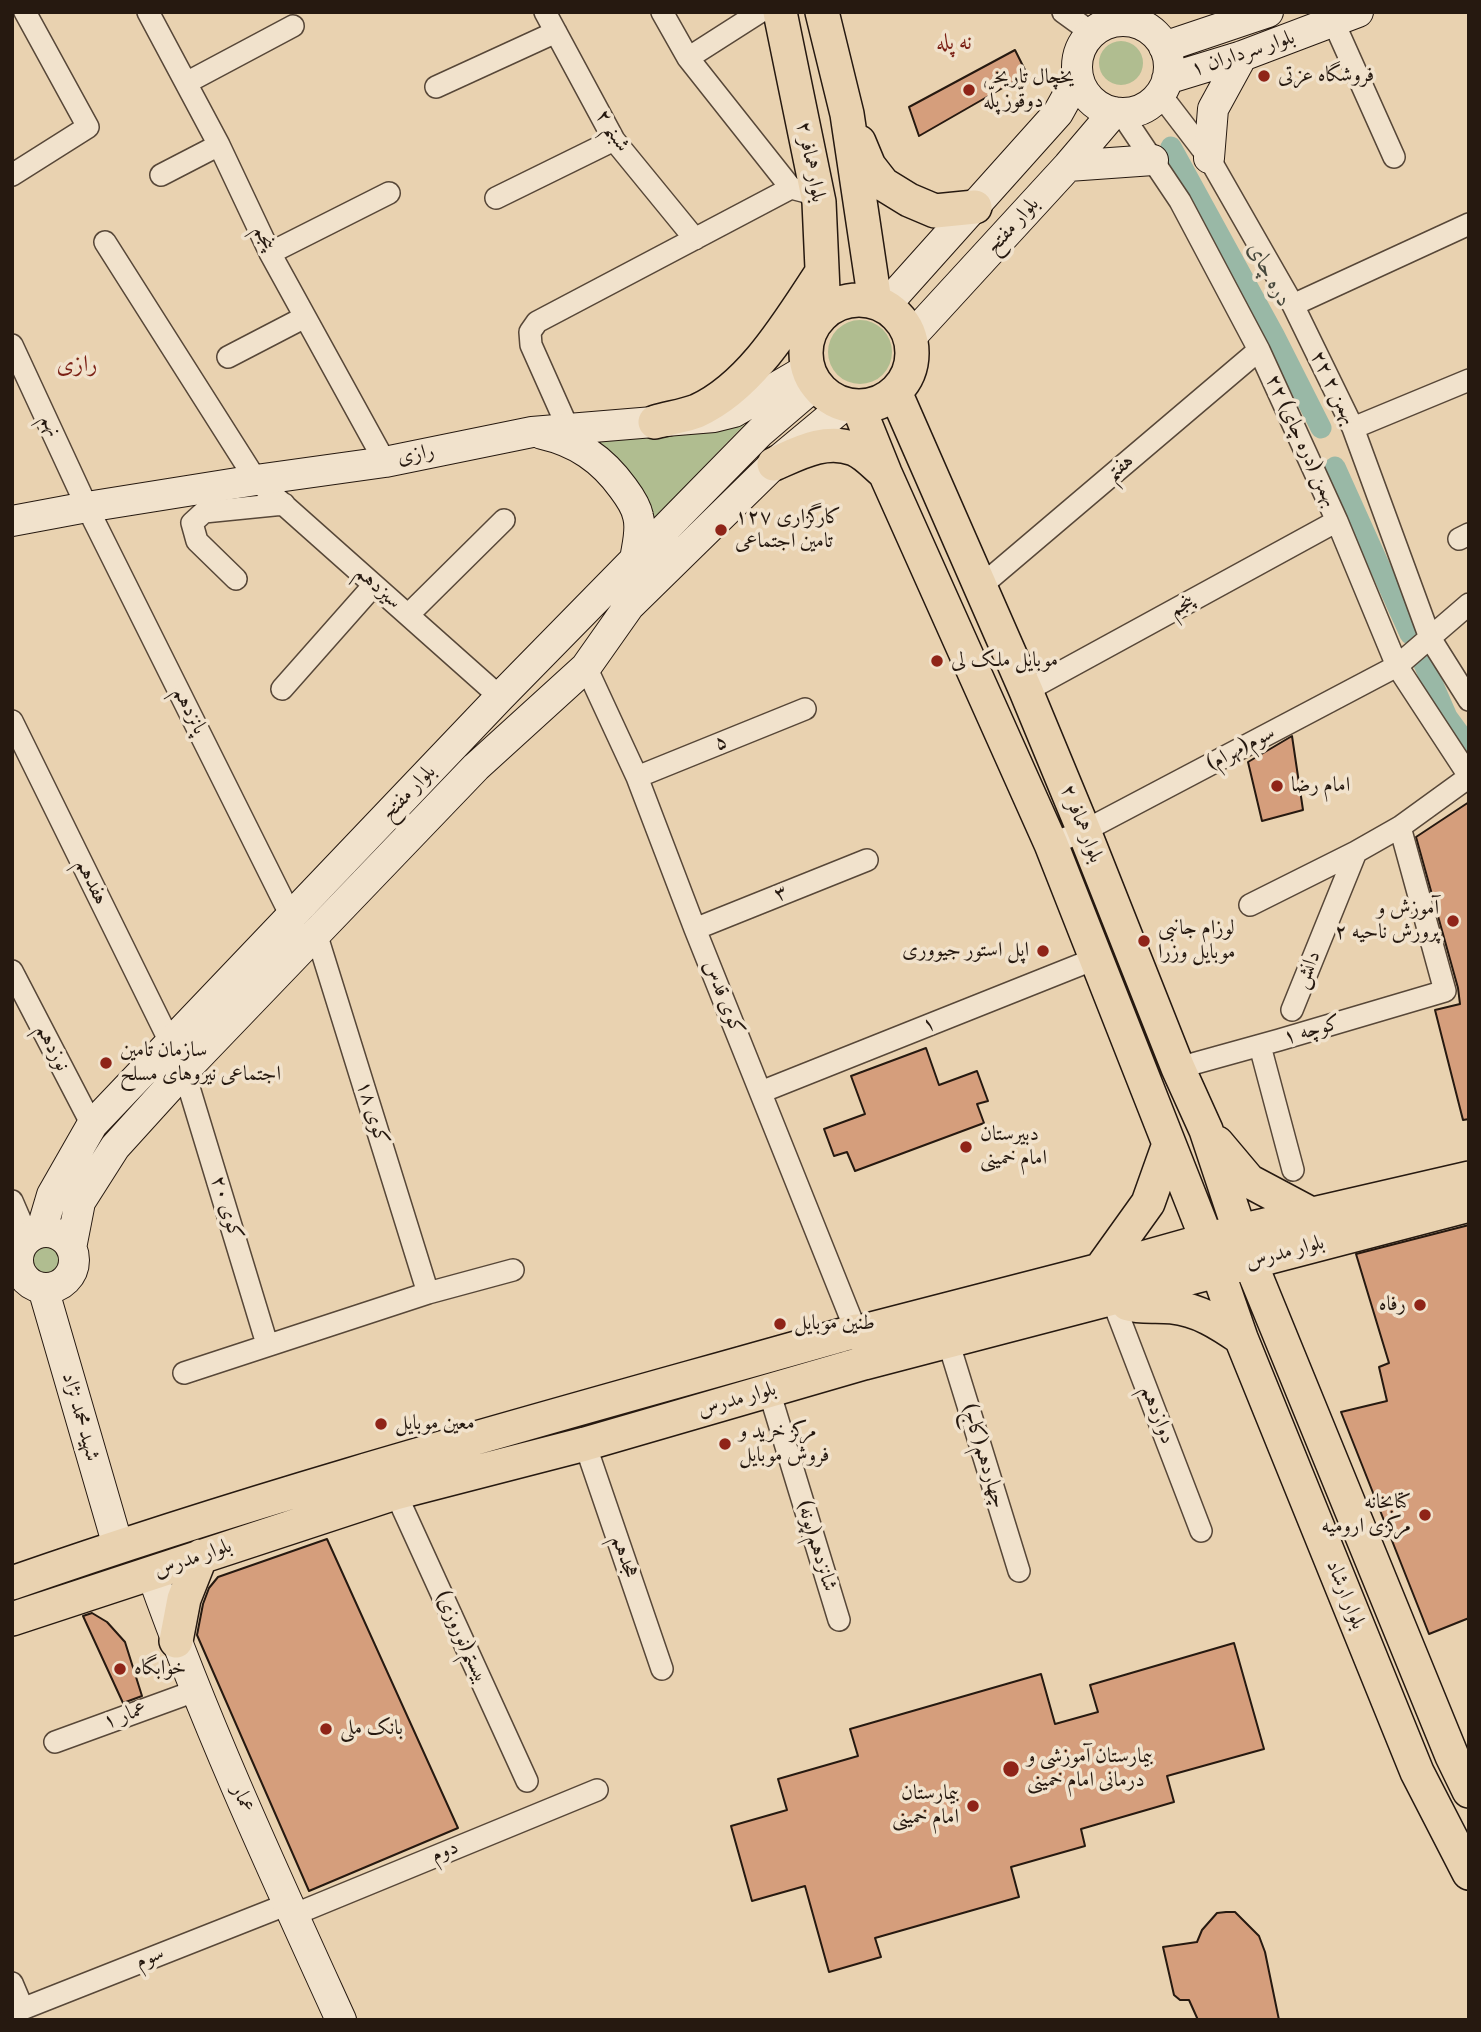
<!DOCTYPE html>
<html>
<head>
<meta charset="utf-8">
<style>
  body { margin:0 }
  #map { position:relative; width:1481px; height:2032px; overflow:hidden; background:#e9d2b0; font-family:"Libre Bodoni",serif }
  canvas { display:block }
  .frame { position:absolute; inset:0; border:14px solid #261910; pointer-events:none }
</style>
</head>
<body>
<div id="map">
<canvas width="1481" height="2032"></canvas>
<div class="frame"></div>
</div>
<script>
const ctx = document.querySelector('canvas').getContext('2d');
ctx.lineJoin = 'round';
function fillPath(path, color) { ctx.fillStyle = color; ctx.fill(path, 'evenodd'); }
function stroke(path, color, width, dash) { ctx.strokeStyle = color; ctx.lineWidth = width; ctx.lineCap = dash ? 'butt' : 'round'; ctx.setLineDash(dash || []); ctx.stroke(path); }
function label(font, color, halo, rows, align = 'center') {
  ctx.font = font + ' "Libre Bodoni",Amiri,serif'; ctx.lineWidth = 7; ctx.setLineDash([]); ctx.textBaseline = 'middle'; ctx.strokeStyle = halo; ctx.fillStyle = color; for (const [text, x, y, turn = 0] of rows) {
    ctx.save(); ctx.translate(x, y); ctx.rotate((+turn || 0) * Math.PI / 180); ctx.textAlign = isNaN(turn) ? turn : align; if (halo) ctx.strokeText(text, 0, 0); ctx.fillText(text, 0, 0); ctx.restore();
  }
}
const green = new Path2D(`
  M1099 63a22 22 0 1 1 44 0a22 22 0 1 1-44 0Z
  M828 352a32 32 0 1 1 64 0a32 32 0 1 1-64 0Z
  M746,423L651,522L575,432Z
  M33 1259a14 14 0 1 1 28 0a14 14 0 1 1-28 0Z`);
const canal = new Path2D(`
  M1171,147L1274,335L1321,428
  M1335,467L1410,634
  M1424,664L1447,717L1469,747`);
const building = new Path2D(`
  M1015,50L1027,74L919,136L909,107Z
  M1292,736L1303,810L1262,821L1248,762Z
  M1469,802V1119L1463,1120L1435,1010L1460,1004L1458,988L1416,837Z
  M926,1048L939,1085L977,1071L988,1101L977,1104L984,1123L855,1171L847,1152L834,1156L824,1129L865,1114L851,1076Z
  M1469,1225V1618L1429,1634L1341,1412L1387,1401L1379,1367L1389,1363L1356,1254Z
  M327,1539L458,1828L309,1891L197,1635L203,1604L209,1588L218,1577Z
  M92,1613L107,1622L125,1642L142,1696L123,1703L83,1616Z
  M1234,1643L1264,1749L1167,1776L1174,1802L1081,1829L1085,1846L1011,1867L1019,1897L875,1938L881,1957L829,1972L805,1886L752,1901L731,1826L787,1810L778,1779L858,1756L850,1729L1041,1674L1055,1724L1098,1712L1090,1685Z
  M1226,1912H1235L1259,1936L1265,1952L1279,2020H1198L1189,2000H1180L1174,1995L1163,1947L1197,1942L1202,1930L1217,1913Z`);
const street = new Path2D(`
  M148,12L219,145L270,253L385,462
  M545,12L614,140L695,239
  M662,12L688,58L791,188
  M1063,12L1092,33
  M1334,23L1394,157
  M688,58L760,12
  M186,83L293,26
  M436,87L556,32
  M1160,94L1209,158L1293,305L1353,428L1430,638L1469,700
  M1121,113L1180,201L1259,350L1337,521L1397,666L1469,776
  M12,175L88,127L25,12
  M161,175L219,145
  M496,198L614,140
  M105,242L256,480L500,697
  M270,253L389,193
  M1293,305L1469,224
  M12,345L87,507L291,916
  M228,357L305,317
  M568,428L531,345L530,332L537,322L791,188L818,195
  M1353,428L1469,380
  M1459,539L1469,534
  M236,579L197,541L192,523L204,512L284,504
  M981,586L1259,350
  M408,615L504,520
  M586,667L637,777L695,929L856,1331
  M282,689L374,585
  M1026,691L1337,521
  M12,721L170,1042
  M637,777L805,709
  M1051,844L1084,831L1397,666L1469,604
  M1250,905L1356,852L1400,827L1469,777
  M695,929L867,860
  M316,933L428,1293
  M12,971L92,1125
  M1292,1010L1356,852
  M1260,1046L1293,1170
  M1178,1068L1279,1040L1445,991L1400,827
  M184,1071L267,1344
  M761,1092L1097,958
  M12,1201L28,1238
  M1112,1299L1201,1531
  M948,1341L1019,1571
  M184,1373L428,1293L513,1270
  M769,1391L839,1620
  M585,1444L662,1669
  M391,1483L527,1781
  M55,1742L195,1691
  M293,1915L597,1790
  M12,1983L23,2009
  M12,2013L288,1904`);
const secondary = new Path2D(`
  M1077 67a46 46 0 1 1 92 0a46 46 0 1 1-92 0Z
  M1164,47L1268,12
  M1167,79L1242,56L1358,12
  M1209,158L1213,109L1242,56
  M1068,166L1153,160
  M885,306L1058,113L1078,77
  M910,338L1068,166L1114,112
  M542,434C577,442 602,459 623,488C629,496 636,506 638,516C642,530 637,546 635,560
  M12,521L87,507L256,480L385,462L532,432L714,417L734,412L809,368
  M41,1232L52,1195L92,1125L500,697L760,432L816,384
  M18 1260a28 28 0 1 1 56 0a28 28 0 1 1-56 0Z
  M71,1248L80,1202L115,1147L184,1071L476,767L586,667L629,606L774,464L846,404
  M43,1288L118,1546
  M152,1574C206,1726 274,1873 341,2020`);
const primary = new Path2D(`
  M780,12L819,202L824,313
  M822,12L847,114L875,302
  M859,142L869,166L883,184L909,200L935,211L975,207
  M806 353a53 53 0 1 1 106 0a53 53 0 1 1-106 0Z
  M895,392L1026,691L1084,831L1178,1068L1206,1130L1250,1262L1452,1756L1469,1791
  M858,406L885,473L1051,844L1207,1240L1241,1338L1417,1772L1469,1873
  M655,422C669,418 684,416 697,411C752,386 790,320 822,272
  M774,464C799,453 826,438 854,449C866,454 875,465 885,473
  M1217,1143L1249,1181L1311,1214
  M1100,1270L1148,1203L1169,1144
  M1128,1304C1142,1308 1157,1305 1172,1307C1199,1310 1219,1323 1241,1338
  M12,1583C289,1486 574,1411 856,1331V1333L1100,1270L1239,1231L1469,1178
  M12,1619L395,1493L585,1444L864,1363L1469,1205
  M176,1641L184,1599L201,1556`);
const markers = [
  [1264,76,7,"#8f2418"],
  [969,90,7,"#8f2418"],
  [721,530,7,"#8f2418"],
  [937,661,7,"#8f2418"],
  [1277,786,7,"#8f2418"],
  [1453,921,7,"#8f2418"],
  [1144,941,7,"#8f2418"],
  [1043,951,7,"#8f2418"],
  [106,1063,7,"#8f2418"],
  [966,1147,7,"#8f2418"],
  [1420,1305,7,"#8f2418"],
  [780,1324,7,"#8f2418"],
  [381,1424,7,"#8f2418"],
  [725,1444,7,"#8f2418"],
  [1425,1515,7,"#8f2418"],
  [120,1669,7,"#8f2418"],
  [326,1729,7,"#8f2418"],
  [1011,1769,9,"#8f2418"],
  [973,1806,7,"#8f2418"]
];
const streetNames = [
  ["بلوار سرداران ۱",1243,54,-18],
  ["شبنم ۲",612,131,58],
  ["بلوار همافر ۲",810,162,79],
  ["بلوار مفتح",1013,226,-48],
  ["پنجم",264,238,64],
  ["۲۲ بهمن ۲",1333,388,64],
  ["نهم",50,426,65],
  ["۲۲ بهمن (دره چای)",1301,441,65],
  ["رازی",416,455,-11],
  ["هفتم",1120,468,-40],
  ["سیزدهم",378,588,42],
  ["پنجم",1182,606,-29],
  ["پانزدهم",189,711,63],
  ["۵",721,743,-22],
  ["سوم(مهرام)",1241,749,-28],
  ["بلوار مفتح",409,793,-46],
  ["بلوار همافر ۲",1081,824,68],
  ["هفدهم",91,882,64],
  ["۳",781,894,-22],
  ["دانش",1308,970,-68],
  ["کوی قدس",723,998,68],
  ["۱",929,1025,-22],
  ["کوچه ۱",1312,1031,-16],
  ["نوزدهم",52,1048,63],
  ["کوی ۱۸",372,1113,73],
  ["کوی ۲۰",226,1208,73],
  ["بلوار مدرس",1285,1253,-15],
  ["بلوار مدرس",737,1400,-16],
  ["دوازدهم",1157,1415,69],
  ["شهید محمد نژاد",80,1417,74],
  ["چهاردهم(کاج)",983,1456,73],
  ["شانزدهم(پونه)",816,1546,73],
  ["هجدهم",624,1557,71],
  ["بلوار مدرس",193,1559,-19],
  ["بلوار ارشاد",1345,1595,68],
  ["بیستم(نوروزی)",461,1637,65],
  ["عمار ۱",125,1716,-20],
  ["عمار",242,1799,66],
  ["دوم",445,1852,-22],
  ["سوم",150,1958,-22]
];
const poiNames = [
  ["فروشگاه عزتی",1278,76],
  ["یخچال تاریخی",983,78],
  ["دوقّوز پلّه",983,102],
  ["کارگزاری ۱۲۷",735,518],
  ["تامین اجتماعی",735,542],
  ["موبایل ملک لی",951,661],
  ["امام رضا",1291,786],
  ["آموزش و",1439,909,"right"],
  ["پرورش ناحیه ۲",1439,933,"right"],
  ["لوزام جانبی",1158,929],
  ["موبایل وزرا",1158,953],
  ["اپل استور جيووری",1029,951,"right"],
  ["سازمان تامین",120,1051],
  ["اجتماعی نیروهای مسلح",120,1075],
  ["دبیرستان",980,1135],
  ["امام خمینی",980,1159],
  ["رفاه",1406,1305,"right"],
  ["طنین موبایل",794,1324],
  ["معین موبایل",395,1424],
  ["مرکز خرید و",739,1432],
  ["فروش موبایل",739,1456],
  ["کتابخانه",1411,1503,"right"],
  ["مرکزی ارومیه",1411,1527,"right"],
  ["خوابگاه",134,1669],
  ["بانک ملی",340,1729],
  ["بیمارستان آموزشی و",1027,1757],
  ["درمانی امام خمینی",1027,1781],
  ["بیمارستان",959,1794,"right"],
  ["امام خمینی",959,1818,"right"]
];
const neighbourhoodNames = [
  ["نه پله",954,43],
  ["رازی",77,365]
];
const waterNames = [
  ["دره چای",1269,275,62]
];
fillPath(green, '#b0bd90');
stroke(canal, '#99b8a6', 21);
fillPath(building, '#d59e7c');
stroke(building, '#261910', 2);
stroke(street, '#574738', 24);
stroke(secondary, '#261910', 32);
stroke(primary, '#261910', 36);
stroke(street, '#f1e2cc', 21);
stroke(secondary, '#f1e2cc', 30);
stroke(primary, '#e9d2b0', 33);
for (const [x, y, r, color] of markers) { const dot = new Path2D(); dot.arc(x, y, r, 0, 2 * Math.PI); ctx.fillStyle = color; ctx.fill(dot); stroke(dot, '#f1e2cc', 2.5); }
label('21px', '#261910', '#f1e2cc', streetNames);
label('21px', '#261910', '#f1e2cc', poiNames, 'left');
label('23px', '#7a1f14', '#f1e2cc', neighbourhoodNames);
label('italic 23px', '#48493d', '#f1e2cc', waterNames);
</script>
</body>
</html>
